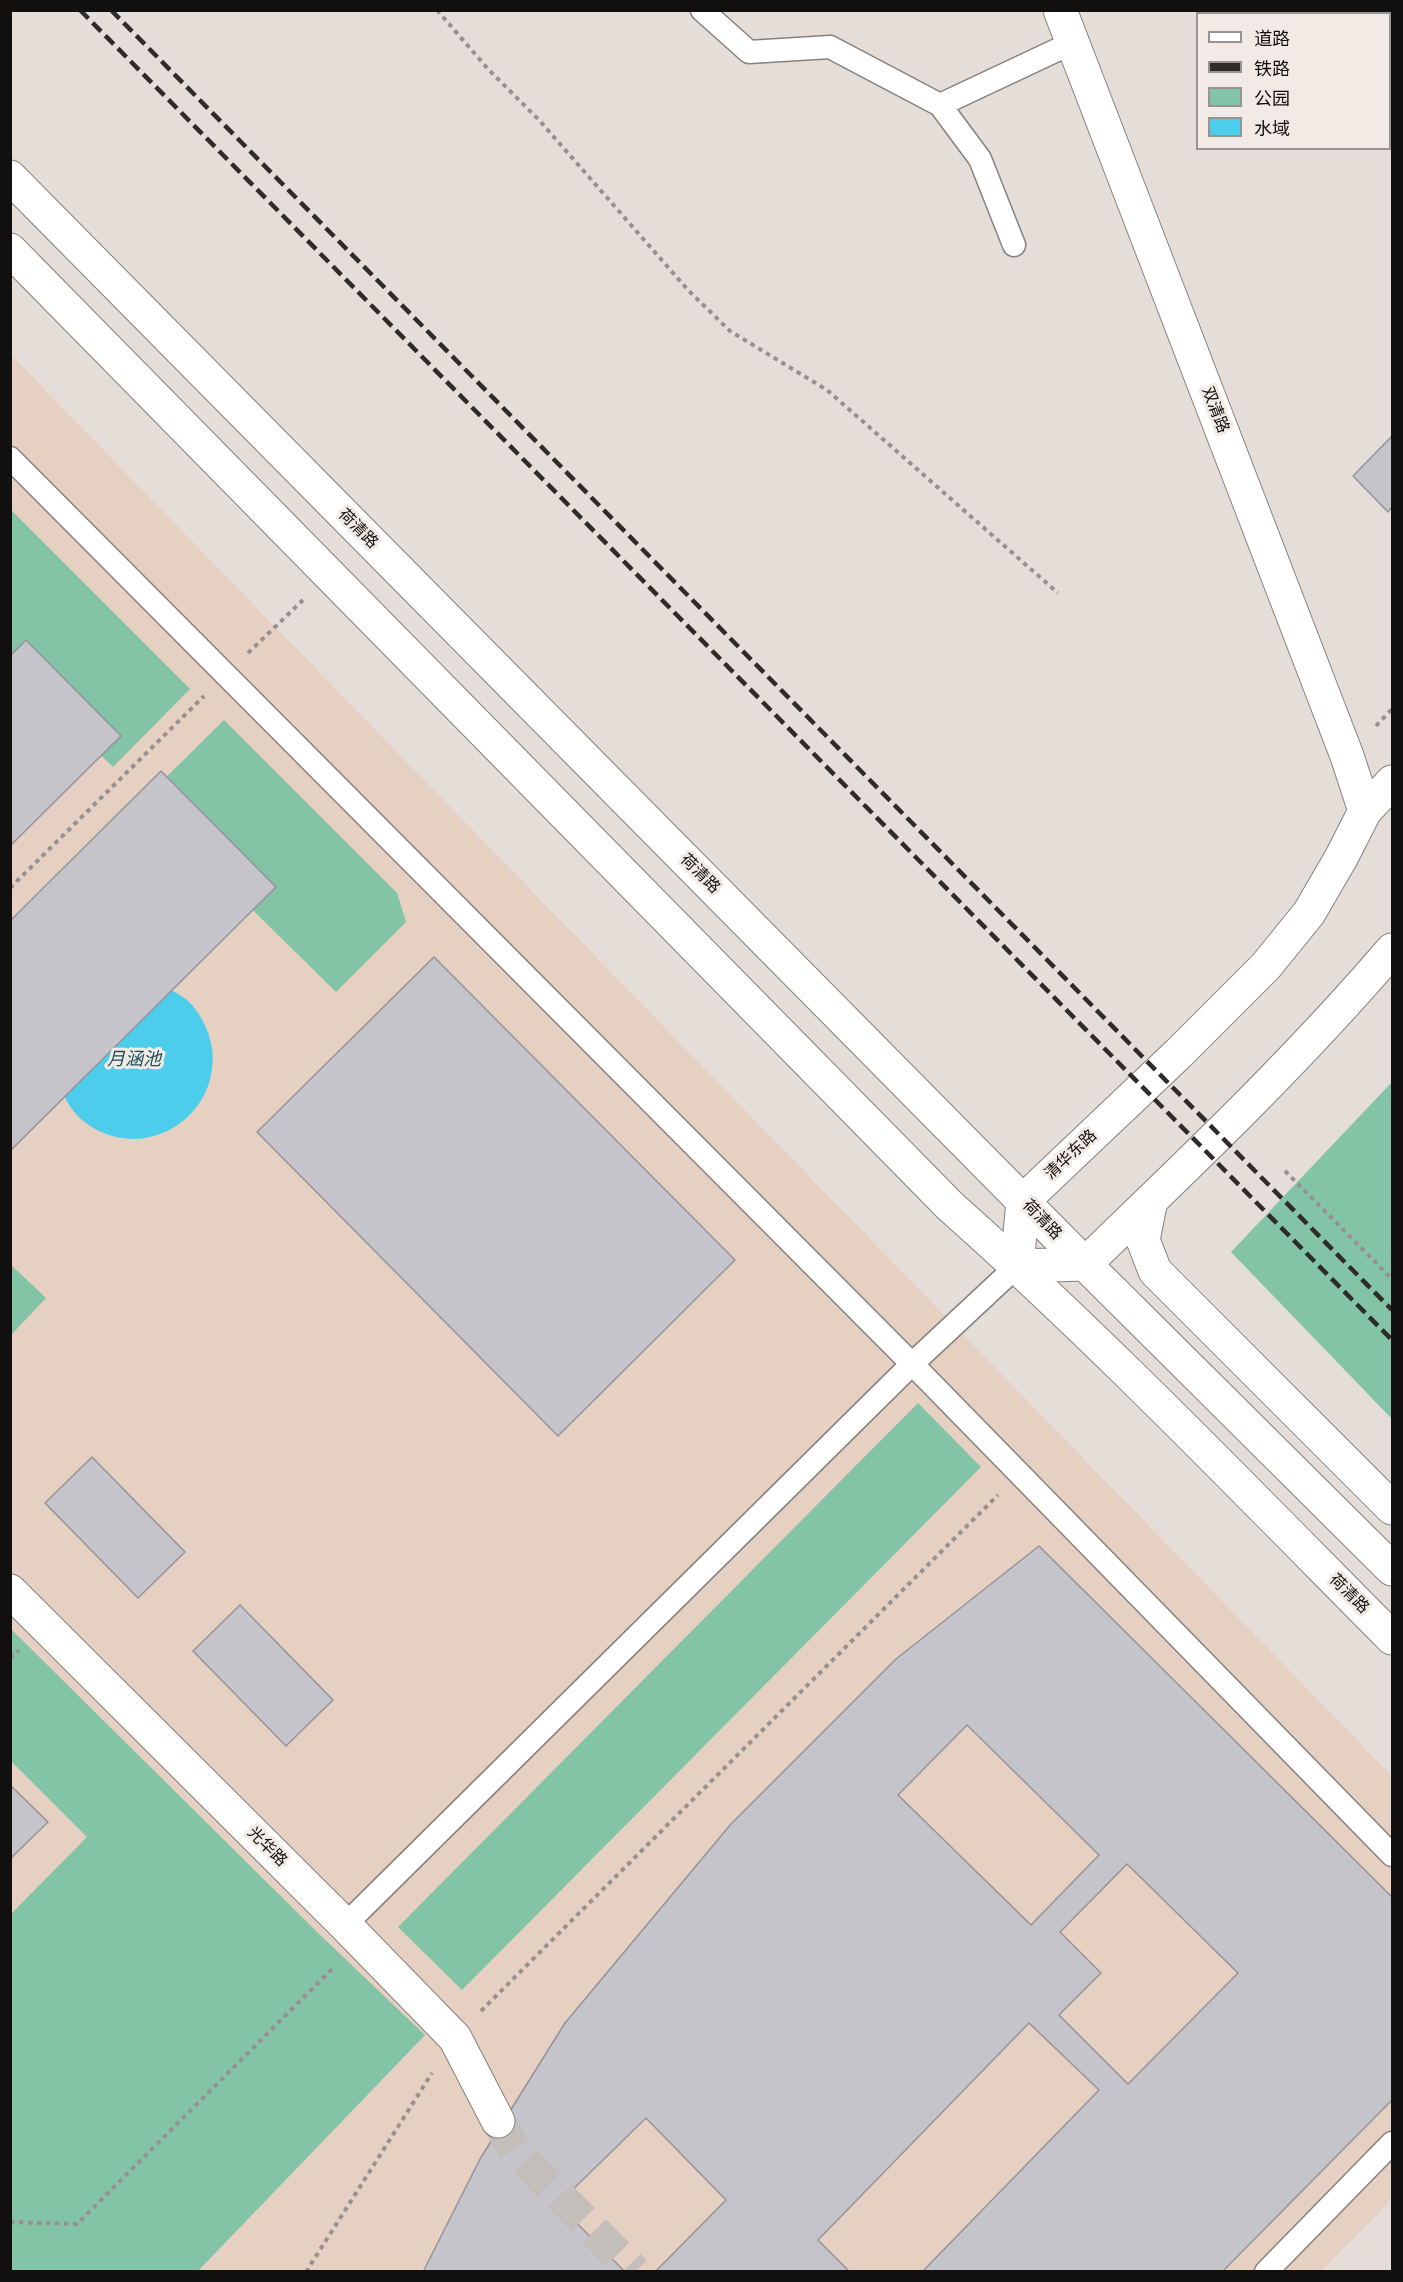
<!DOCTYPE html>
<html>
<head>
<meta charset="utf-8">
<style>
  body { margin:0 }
  #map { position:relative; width:1403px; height:2282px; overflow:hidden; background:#e4ddd8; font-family:Bitter,"Noto Sans SC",serif }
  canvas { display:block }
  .frame { position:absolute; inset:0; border:12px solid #12100e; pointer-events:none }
  .legend { position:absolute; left:1196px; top:12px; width:195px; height:138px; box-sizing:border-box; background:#f1eae5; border:2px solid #98938f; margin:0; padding:8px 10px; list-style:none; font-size:18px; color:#12100e }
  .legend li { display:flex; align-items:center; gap:12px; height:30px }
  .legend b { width:30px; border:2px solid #98938f }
</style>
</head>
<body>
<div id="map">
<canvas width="1403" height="2282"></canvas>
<div class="frame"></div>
<ul class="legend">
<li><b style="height:8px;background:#fff"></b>道路</li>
<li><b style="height:8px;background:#2e2b29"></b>铁路</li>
<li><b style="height:16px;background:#83c4a6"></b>公园</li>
<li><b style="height:16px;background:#4dcdec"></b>水域</li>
</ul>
</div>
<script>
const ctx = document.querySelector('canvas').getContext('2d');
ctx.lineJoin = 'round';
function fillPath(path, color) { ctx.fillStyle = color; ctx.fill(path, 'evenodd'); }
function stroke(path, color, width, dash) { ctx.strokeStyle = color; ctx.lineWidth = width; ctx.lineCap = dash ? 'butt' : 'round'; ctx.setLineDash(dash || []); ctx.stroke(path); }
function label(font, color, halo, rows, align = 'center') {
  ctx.font = font + ' Bitter,"Noto Sans SC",serif'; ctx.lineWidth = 6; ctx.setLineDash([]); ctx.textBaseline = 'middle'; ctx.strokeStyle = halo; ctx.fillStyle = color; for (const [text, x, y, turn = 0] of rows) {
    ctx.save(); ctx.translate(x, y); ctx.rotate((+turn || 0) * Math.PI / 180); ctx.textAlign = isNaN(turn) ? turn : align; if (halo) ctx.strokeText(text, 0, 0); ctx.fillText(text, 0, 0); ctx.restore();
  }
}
const education = new Path2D(`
  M10,354L1392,1776V2199L1321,2271H11Z`);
const green = new Path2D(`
  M10,509L190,689L113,767L11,667Z
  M224,720L397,893L406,922L336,992L142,801Z
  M1392,1082V1419L1231,1252Z
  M10,1264L46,1298L11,1335H10Z
  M918,1403L981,1467L462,1990L398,1927Z
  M10,1628L316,1931L425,2035L198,2271H11V1914L87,1837L11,1761Z`);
const water = new Path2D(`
  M168,988C174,992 181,995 187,1000C200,1012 209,1030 212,1048C221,1120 139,1167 82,1120C70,1110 64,1096 58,1082Z`);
const building = new Path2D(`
  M1392,436V507L1388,512L1353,476Z
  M26,640L121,736L10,846V656Z
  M161,771L276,887L10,1151V921Z
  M434,957L735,1260L558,1436L257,1132Z
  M92,1457L185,1552L138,1598L45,1503Z
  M1039,1546L1392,1897V2100L1222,2272H922L1099,2090L1029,2023L818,2240L850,2272H655L726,2200L646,2118L558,2204L625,2272H423L480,2159L565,2023L731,1824L896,1659ZM967,1725L1099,1855L1031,1925L898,1795ZM1127,1864L1238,1973L1128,2084L1059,2015L1101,1973L1060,1932Z
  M240,1605L333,1700L286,1746L193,1651Z
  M10,1785L48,1822L10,1859Z`);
const streetTunnel = new Path2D(`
  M498,2121L516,2152L635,2272`);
const path = new Path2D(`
  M437,10L488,69L539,120L688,290L730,331L827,390L1058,593
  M248,653L303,600
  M1376,726L1392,709
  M10,888L204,696
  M1285,1171L1392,1279
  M10,1658L19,1650
  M481,2011L998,1495
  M10,2222L77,2224L335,1966
  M306,2272L432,2073`);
const lane = new Path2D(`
  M702,10L749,52L830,47L940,105L980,159L1014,245
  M940,105L1074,42
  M10,458L925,1377L1392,1855
  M345,1925L912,1364L1017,1266
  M1266,2272L1392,2143`);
const street = new Path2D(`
  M10,1591L345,1925L455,2038L498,2121`);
const secondary = new Path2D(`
  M1060,10L1347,756L1365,811
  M10,177L1085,1264L1392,1569
  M10,250L950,1206C1104,1343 1247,1492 1392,1638
  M1151,1200L1143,1240L1155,1271L1392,1508
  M1017,1266L1023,1201L1179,1053L1266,966L1309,913L1341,858L1365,811L1392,782
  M1017,1266L1085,1264C1191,1162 1297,1061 1392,950`);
const rail = new Path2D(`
  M80,10L1392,1340
  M111,10L1392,1310`);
const streetNames = [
  ["双清路",1215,410,69],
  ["荷清路",358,529,45],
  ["荷清路",700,874,45],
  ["清华东路",1071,1155,-43],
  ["荷清路",1042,1220,46],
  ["荷清路",1349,1594,45],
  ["光华路",267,1847,45]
];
const waterNames = [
  ["月涵池",134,1060]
];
fillPath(education, '#e5d0c2');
fillPath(green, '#83c4a6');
fillPath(water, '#4dcdec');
fillPath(building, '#c5c4cb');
stroke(building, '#95939a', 1.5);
stroke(streetTunnel, '#c4beba', 33, [33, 16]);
stroke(lane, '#87817d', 25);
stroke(street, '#87817d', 35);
stroke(secondary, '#87817d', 35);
stroke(path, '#96918d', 4, [4.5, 4.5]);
stroke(lane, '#fff', 22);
stroke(street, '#fff', 33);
stroke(secondary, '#fff', 33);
stroke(rail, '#2e2b29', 4.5, [12, 6]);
label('16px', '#12100e', '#f1eae5', streetNames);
label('italic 18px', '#184e5b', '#f1eae5', waterNames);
</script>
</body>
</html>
